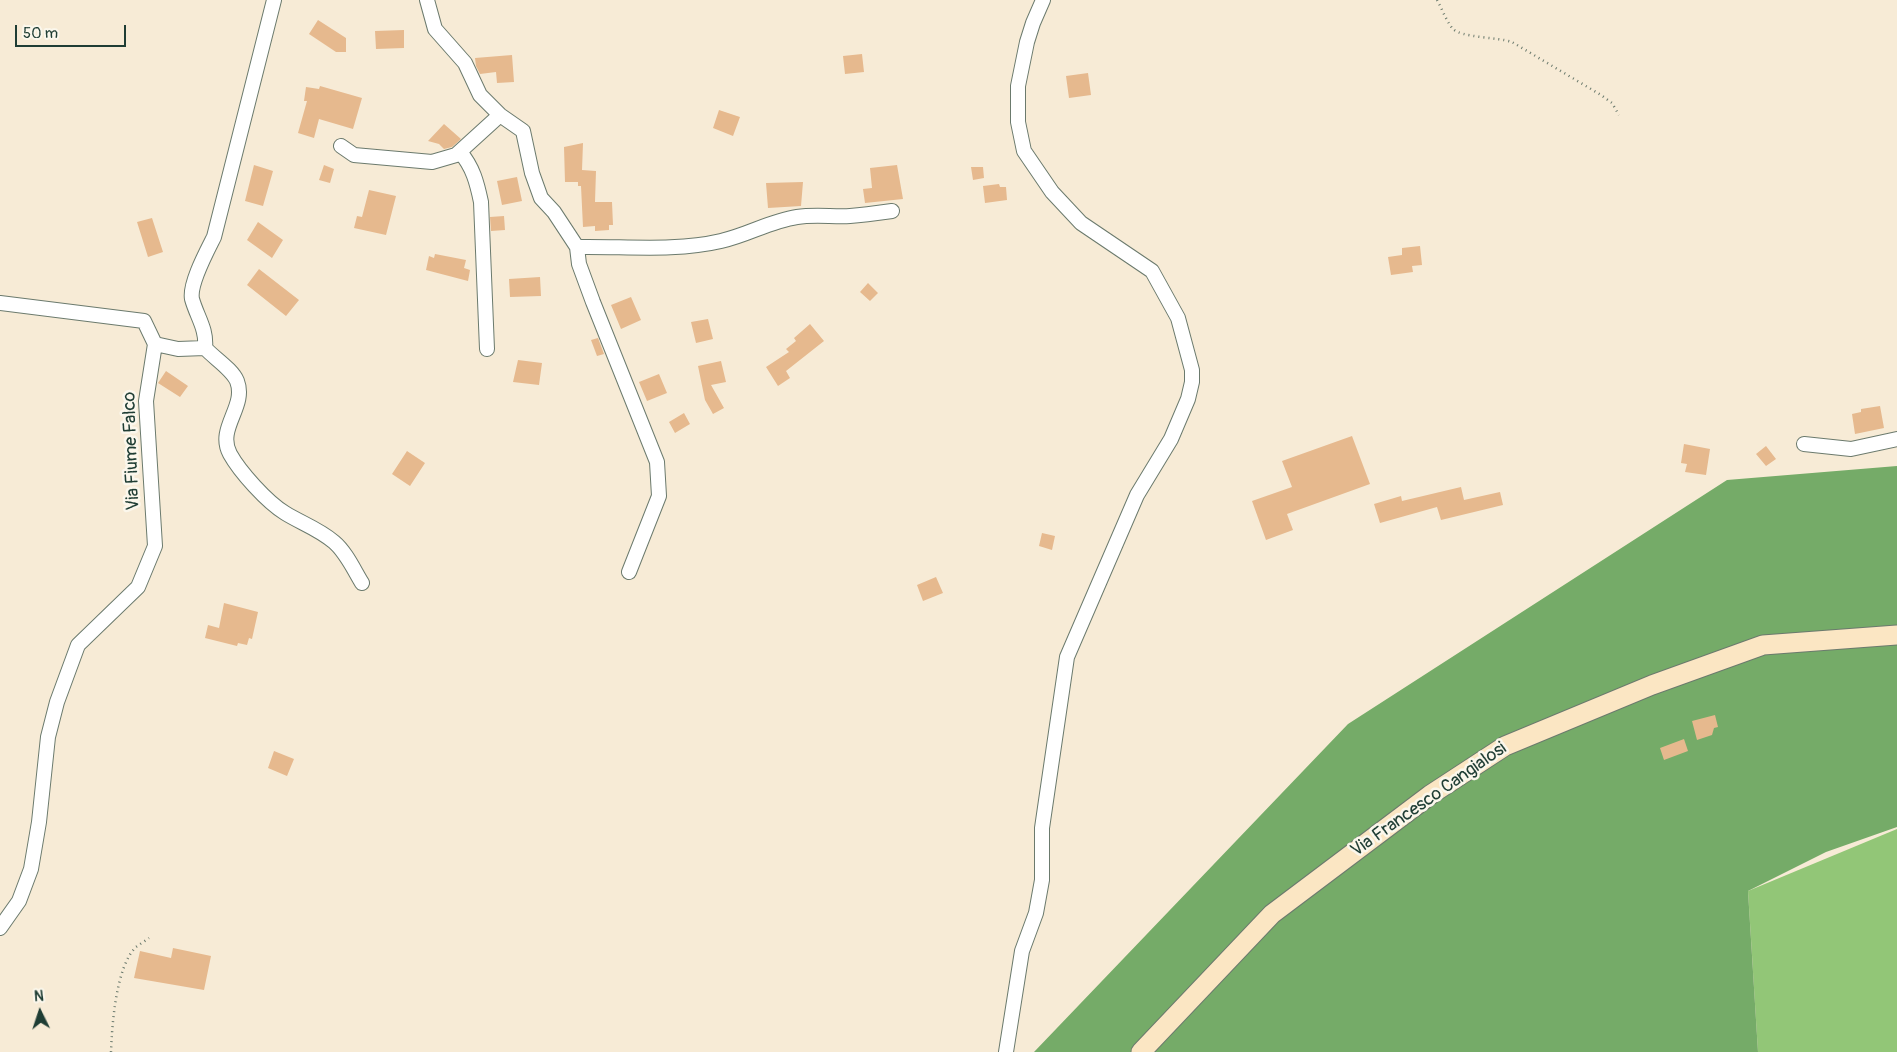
<!DOCTYPE html>
<html>
<head>
<meta charset="utf-8">
<style>
  body { margin:0 }
  #map { position:relative; width:1897px; height:1052px; overflow:hidden; background:#f7ebd6; font-family:Pangolin,sans-serif }
  canvas { display:block }
  .north { position:absolute; left:15px; top:987px; width:50px; height:50px; -webkit-text-stroke:4px #fbf7ec; paint-order:stroke; rotate:356deg; font-size:14px; font-weight:700; line-height:20px; text-align:center; color:#1f3d34 }
  .north::after { content:''; display:block; margin:auto; width:18px; height:22px; background:#1f3d34; clip-path:polygon(50% 0,100% 100%,50% 72%,0 100%) }
  .scale { position:absolute; left:15px; top:25px; width:111px; height:22px; box-sizing:border-box; border:2px solid #1f3d34; border-top:0; padding-left:6px; font-size:15px; line-height:18px; white-space:nowrap; color:#1f3d34; -webkit-text-stroke:4px #fbf7ec; paint-order:stroke }
</style>
</head>
<body>
<div id="map">
<canvas width="1897" height="1052"></canvas>
<div class="north">N</div>
<div class="scale">50 m</div>
</div>
<script>
const ctx = document.querySelector('canvas').getContext('2d');
ctx.lineJoin = 'round';
function fillPath(path, color) { ctx.fillStyle = color; ctx.fill(path, 'evenodd'); }
function stroke(path, color, width, dash) { ctx.strokeStyle = color; ctx.lineWidth = width; ctx.lineCap = dash ? 'butt' : 'round'; ctx.setLineDash(dash || []); ctx.stroke(path); }
function label(font, color, halo, rows, align = 'center') {
  ctx.font = font + ' Pangolin,sans-serif'; ctx.lineWidth = 5; ctx.setLineDash([]); ctx.textBaseline = 'middle'; ctx.strokeStyle = halo; ctx.fillStyle = color; for (const [text, x, y, turn = 0] of rows) {
    ctx.save(); ctx.translate(x, y); ctx.rotate((+turn || 0) * Math.PI / 180); ctx.textAlign = isNaN(turn) ? turn : align; if (halo) ctx.strokeText(text, 0, 0); ctx.fillText(text, 0, 0); ctx.restore();
  }
}
const green = new Path2D(`
  M1897,829V1052H1758L1748,891Z`);
const forest = new Path2D(`
  M1897,466V827L1826,852L1748,891L1758,1052H1034L1348,724L1727,480Z`);
const building = new Path2D(`
  M318,20L346,38V52H336L309,34Z
  M404,30V48L376,49L375,31Z
  M862,54L864,72L845,74L843,56Z
  M512,55L514,82L497,83L496,72L480,74L476,66L475,58Z
  M1088,73L1091,95L1069,98L1066,76Z
  M320,86L362,98L353,129L319,119L314,138L298,133L307,101H304L306,87L319,89Z
  M719,110L740,117L733,136L713,128Z
  M444,124L461,139L452,147L444,149L439,144L428,141Z
  M583,143L582,170L596,171L595,202H612L613,225H609V230L595,231V226L583,227L581,186H578V182H565L564,147Z
  M254,165L273,171L263,206L245,201Z
  M324,165L334,169L330,183L319,180Z
  M897,165L903,199L865,203L863,189L872,188L870,168Z
  M971,167H983L984,178L973,180Z
  M517,177L522,201L502,205L497,181Z
  M803,182L801,206L768,208L766,183Z
  M999,184L1000,187H1006L1007,200L985,203L983,186Z
  M369,190L396,196L386,235L354,228L357,216L362,217Z
  M504,216L505,230L491,231L490,217Z
  M152,218L163,252L148,257L137,222Z
  M258,222L283,240L272,258L247,240Z
  M1420,246L1422,265L1412,266L1413,272L1391,275L1388,257L1402,255V248Z
  M435,254L466,260L464,268L470,270L468,281L426,270L429,256L434,258Z
  M259,269L299,300L286,316L247,285Z
  M540,277L541,296L510,297L509,279Z
  M868,283L878,293L870,301L860,292Z
  M631,297L641,320L621,329L611,305Z
  M708,319L713,339L696,343L691,322Z
  M810,324L824,341L786,371L790,378L778,386L766,367L789,352L786,349L796,341L794,338Z
  M598,338L604,354L597,356L591,340Z
  M518,360L542,363L539,385L513,382Z
  M721,361L726,382L711,385L724,408L713,414L705,400L698,366Z
  M166,371L188,386L180,397L158,383Z
  M659,374L667,393L647,401L639,382Z
  M1880,406L1884,428L1855,434L1852,414L1861,412V409Z
  M684,413L690,424L675,433L669,422Z
  M1352,436L1370,484L1287,514L1293,530L1266,540L1252,501L1292,487L1282,461Z
  M1684,444L1710,449L1706,475L1685,472L1687,464L1681,463Z
  M1766,446L1776,459L1766,466L1756,454Z
  M407,451L425,463L410,486L392,474Z
  M1461,487L1464,500L1500,492L1503,505L1441,520L1437,507L1380,523L1374,504L1401,496L1402,501Z
  M1042,533L1055,536L1052,550L1039,546Z
  M936,577L943,593L923,601L917,585Z
  M224,603L258,612L252,639L249,638L247,645L238,643L237,646L205,638L208,625L219,628Z
  M1715,715L1718,727L1714,728L1712,735L1697,740L1692,721Z
  M1684,739L1688,751L1664,760L1660,748Z
  M274,751L294,759L287,776L268,768Z
  M173,948L211,956L204,990L134,978L140,951L171,958Z`);
const path = new Path2D(`
  M1437,0C1442,9 1446,20 1452,28C1460,38 1498,37 1512,42L1601,95L1612,103L1619,115
  M111,1052C112,1025 116,966 136,947C140,944 145,941 149,938`);
const street = new Path2D(`
  M427,0L435,29L465,63L480,95L500,115L523,131L532,173L541,198L554,212L577,247C625,246 674,252 721,241C748,235 770,221 797,217C815,214 833,217 850,216C864,215 878,213 892,211
  M341,146L354,155L432,162L456,155L500,115
  M460,152C473,167 477,183 481,202L487,349
  M577,247L579,264L593,302L657,462L659,496L629,572
  M0,303L144,321L155,344
  M205,348C214,358 232,369 237,381C247,407 216,428 230,454C240,472 267,502 285,513C301,523 319,529 334,542C346,552 354,570 362,583
  M1804,444L1851,449L1897,439
  M0,928L19,901L31,869L39,822L48,737L57,702L78,645L138,587L155,546L146,401L155,344L178,349L205,348C207,329 197,317 192,299C189,284 207,251 214,237L274,0
  M1006,1052L1022,951L1036,913L1042,880V828L1067,657L1137,495L1171,439L1188,399L1192,382V370L1178,318L1152,271L1081,223L1052,192L1024,151L1018,122V86L1027,42L1033,23L1043,0`);
const secondary = new Path2D(`
  M1141,1052L1272,914L1430,795L1505,746L1652,685L1763,645L1897,635`);
const streetNames = [
  ["Via Fiume Falco",132,451,-92],
  ["Via Francesco Cangialosi",1429,800,-35]
];
fillPath(green, '#92c677');
fillPath(forest, '#75ab68');
fillPath(building, '#e6b98e');
stroke(street, '#6b7a6d', 16);
stroke(secondary, '#6b7a6d', 21);
stroke(path, '#6b7a6d', 2.5, [1, 4]);
stroke(street, '#fff', 14);
stroke(secondary, '#fbe6c3', 19);
label('18px', '#1f3d34', '#fbf7ec', streetNames);
</script>
</body>
</html>
